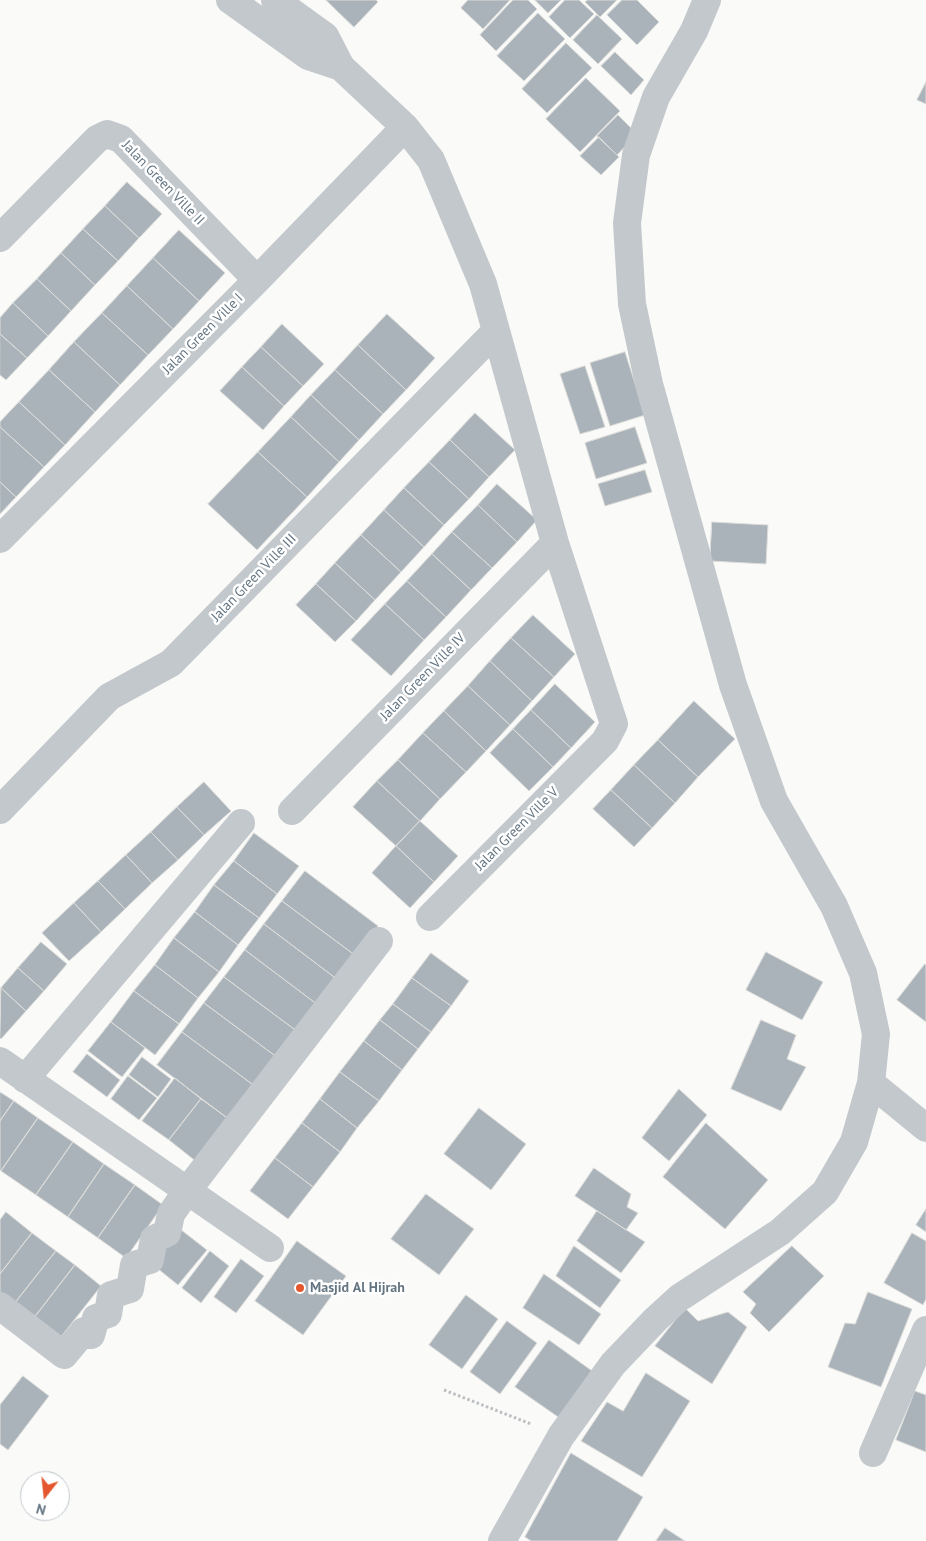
<!DOCTYPE html>
<html>
<head>
<meta charset="utf-8">
<style>
  body { margin:0 }
  #map { position:relative; width:926px; height:1541px; overflow:hidden; background:#fafaf8; font-family:"PT Sans",sans-serif }
  canvas { display:block }
  .north { position:absolute; left:20px; top:1471px; width:50px; height:50px; box-sizing:border-box; background:#fff; border:1px solid #c1c8cd; border-radius:50%; rotate:196deg; font-size:14px; font-weight:700; line-height:20px; text-align:center; color:#657683 }
  .north::after { content:''; display:block; margin:auto; width:18px; height:22px; background:#e4572e; clip-path:polygon(50% 0,100% 100%,50% 72%,0 100%) }
</style>
</head>
<body>
<div id="map">
<canvas width="926" height="1541"></canvas>
<div class="north">N</div>
</div>
<script>
const ctx = document.querySelector('canvas').getContext('2d');
ctx.lineJoin = 'round';
function fillPath(path, color) { ctx.fillStyle = color; ctx.fill(path, 'evenodd'); }
function stroke(path, color, width, dash) { ctx.strokeStyle = color; ctx.lineWidth = width; ctx.lineCap = dash ? 'butt' : 'round'; ctx.setLineDash(dash || []); ctx.stroke(path); }
function label(font, color, halo, rows, align = 'center') {
  ctx.font = font + ' "PT Sans",sans-serif'; ctx.lineWidth = 5; ctx.setLineDash([]); ctx.textBaseline = 'middle'; ctx.strokeStyle = halo; ctx.fillStyle = color; for (const [text, x, y, turn = 0] of rows) {
    ctx.save(); ctx.translate(x, y); ctx.rotate((+turn || 0) * Math.PI / 180); ctx.textAlign = isNaN(turn) ? turn : align; if (halo) ctx.strokeText(text, 0, 0); ctx.fillText(text, 0, 0); ctx.restore();
  }
}
const building = new Path2D(`
  M326,0H376L378,2L354,27Z
  M468,0H510L483,29L461,8Z
  M513,0H528L537,9L496,51L480,35Z
  M535,0H561L548,13Z
  M565,0H579L594,14L570,38L549,17Z
  M588,0H617L600,17L585,2Z
  M622,0H637L659,22L637,45L607,15Z
  M538,13L565,39L524,81L497,56Z
  M597,15L622,39L598,64L573,40Z
  M566,43L592,68L547,113L522,89Z
  M615,52L644,80L631,95L601,66Z
  M586,78L620,111L580,152L546,119Z
  M926,82V104L917,100Z
  M618,115L637,134L617,155L597,136Z
  M599,137L619,157L601,175L580,156Z
  M127,182L162,214L139,238L105,206Z
  M105,206L139,238L118,261L83,229Z
  M83,229L118,261L95,285L61,253Z
  M179,230L225,273L199,301L153,258Z
  M61,253L95,285L71,311L37,279Z
  M153,258L199,301L173,329L127,286Z
  M37,279L71,311L48,336L13,303Z
  M127,286L173,329L148,355L102,313Z
  M13,303L48,336L27,358L0,334V318Z
  M102,313L148,355L120,385L74,342Z
  M387,314L435,358L406,390L358,345Z
  M282,324L324,364L303,386L261,347Z
  M0,334L27,358L6,380L0,375Z
  M74,342L120,385L95,412L49,370Z
  M358,345L406,390L383,414L335,370Z
  M261,347L303,386L284,406L242,367Z
  M625,352L645,415L610,426L590,363Z
  M585,366L605,427L580,434L560,374Z
  M242,367L284,406L263,430L220,391Z
  M49,370L95,412L65,445L19,402Z
  M335,370L383,414L359,440L311,395Z
  M311,395L359,440L339,462L291,417Z
  M19,402L65,445L44,467L0,427V422Z
  M475,413L515,450L489,477L450,440Z
  M291,417L339,462L307,497L258,452Z
  M0,427L44,467L16,497L0,482Z
  M635,427L647,463L596,479L585,443Z
  M450,440L489,477L469,499L429,462Z
  M258,452L307,497L257,550L208,504Z
  M429,462L469,499L444,525L404,488Z
  M645,470L652,492L605,506L598,484Z
  M0,482L16,497L0,514Z
  M497,484L537,520L517,542L478,505Z
  M404,488L444,525L424,547L384,510Z
  M478,505L517,542L492,568L452,532Z
  M384,510L424,547L401,572L361,535Z
  M712,522L768,525L766,564L710,561Z
  M452,532L492,568L471,590L432,554Z
  M361,535L401,572L375,600L335,563Z
  M432,554L471,590L446,617L407,581Z
  M335,563L375,600L356,621L316,584Z
  M407,581L446,617L424,640L385,604Z
  M316,584L356,621L335,642L296,605Z
  M385,604L424,640L391,676L351,640Z
  M533,615L575,654L554,677L511,638Z
  M511,638L554,677L532,701L490,661Z
  M490,661L532,701L510,725L468,686Z
  M555,684L595,722L571,748L531,710Z
  M468,686L510,725L486,751L444,711Z
  M694,701L735,739L698,777L658,740Z
  M531,710L571,748L553,767L513,729Z
  M444,711L486,751L466,772L423,733Z
  M513,729L553,767L529,791L490,753Z
  M423,733L466,772L440,799L398,760Z
  M658,740L698,777L675,803L634,765Z
  M398,760L440,799L420,821L377,781Z
  M634,765L675,803L652,828L611,790Z
  M377,781L420,821L396,846L353,807Z
  M204,782L231,811L204,835L177,807Z
  M611,790L652,828L634,847L593,809Z
  M177,807L204,835L178,860L151,832Z
  M420,821L458,856L434,882L396,846Z
  M151,832L178,860L152,883L126,855Z
  M254,833L299,866L277,894L234,861Z
  M396,846L434,882L410,908L372,873Z
  M126,855L152,883L125,909L98,881Z
  M234,861L277,894L259,918L214,885Z
  M305,871L378,926L356,956L282,901Z
  M98,881L125,909L101,932L74,903Z
  M214,885L259,918L238,945L195,912Z
  M282,901L356,956L338,980L264,924Z
  M74,903L101,932L69,961L42,933Z
  M195,912L238,945L219,972L174,938Z
  M264,924L338,980L318,1005L245,950Z
  M174,938L219,972L198,998L155,965Z
  M41,942L67,964L44,991L18,968Z
  M245,950L318,1005L298,1032L224,977Z
  M766,952L823,982L802,1020L746,990Z
  M431,953L469,981L451,1006L412,978Z
  M925,964L926,965V1022L897,1000Z
  M155,965L198,998L179,1024L134,991Z
  M18,968L44,991L26,1011L1,988Z
  M224,977L298,1032L278,1058L204,1003Z
  M412,978L451,1006L431,1032L393,1004Z
  M1,988L26,1011L1,1039L0,1038Z
  M134,991L179,1024L155,1055L111,1022Z
  M204,1003L278,1058L256,1087L182,1032Z
  M393,1004L431,1032L418,1049L380,1020Z
  M380,1020L418,1049L402,1070L364,1041Z
  M761,1020L796,1035L787,1059L806,1067L781,1111L731,1089Z
  M111,1022L145,1048L122,1077L88,1051Z
  M182,1032L256,1087L230,1120L157,1065Z
  M364,1041L402,1070L379,1101L340,1072Z
  M87,1054L120,1080L107,1097L73,1072Z
  M142,1057L171,1079L158,1097L129,1075Z
  M340,1072L379,1101L357,1128L320,1099Z
  M128,1076L157,1098L139,1120L111,1099Z
  M175,1078L201,1099L169,1140L142,1121Z
  M679,1089L707,1115L669,1161L642,1138Z
  M0,1092L14,1101L0,1121Z
  M201,1099L230,1120L198,1163L169,1140Z
  M320,1099L357,1128L340,1152L302,1123Z
  M14,1101L38,1118L1,1171L0,1170V1121Z
  M479,1108L526,1144L491,1190L444,1154Z
  M38,1118L73,1142L36,1195L1,1171Z
  M302,1123L340,1152L313,1187L275,1158Z
  M706,1123L768,1180L725,1229L663,1177Z
  M73,1142L104,1164L68,1217L36,1195Z
  M275,1158L313,1187L288,1219L250,1191Z
  M104,1164L135,1185L98,1238L68,1217Z
  M594,1168L631,1194L627,1207L638,1213L626,1230L575,1196Z
  M135,1185L163,1205L126,1258L98,1238Z
  M426,1194L474,1229L439,1275L391,1239Z
  M926,1209V1232L916,1225Z
  M597,1211L645,1242L621,1273L577,1241Z
  M6,1212L32,1233L0,1274V1220Z
  M180,1229L207,1250L178,1285L152,1264Z
  M32,1233L56,1251L15,1303L0,1292V1274Z
  M912,1233L926,1241V1299L923,1305L884,1283Z
  M297,1241L346,1276L303,1335L255,1301Z
  M574,1246L621,1280L600,1308L556,1276Z
  M792,1246L824,1276L769,1332L750,1313L756,1304L743,1292Z
  M56,1251L75,1265L34,1318L15,1303Z
  M210,1251L229,1266L201,1303L182,1288Z
  M241,1259L264,1276L236,1313L214,1297Z
  M75,1265L101,1286L60,1338L34,1318Z
  M544,1274L601,1314L579,1345L523,1308Z
  M868,1292L912,1309L881,1387L828,1367L845,1323L855,1324Z
  M466,1295L498,1319L462,1369L429,1345Z
  M685,1308L698,1321L728,1312L747,1327L712,1384L655,1346Z
  M507,1321L537,1343L500,1394L470,1372Z
  M549,1340L595,1373L561,1419L515,1387Z
  M646,1373L690,1401L642,1477L581,1441L607,1402L623,1411Z
  M23,1376L49,1396L8,1450L0,1444V1405Z
  M915,1391L926,1395V1452L896,1440Z
  M571,1453L643,1497L617,1541H531L525,1537Z
  M665,1528L685,1541H656Z`);
const path = new Path2D(`
  M444,1390L531,1424`);
const street = new Path2D(`
  M230,0L308,56L341,67
  M275,0L325,36L341,67L405,127L431,160L483,284L555,543L614,724L605,741L430,917
  M0,238L97,139L107,134L121,139L257,280
  M0,539L257,280L405,127
  M0,810L109,697L171,663L496,331
  M292,811L555,543
  M0,1061L270,1248
  M25,1079L241,823
  M871,1083L926,1128
  M0,1306L64,1355L84,1331L91,1335L96,1318L108,1314L111,1295L130,1289L134,1265L150,1260L154,1239L167,1233L171,1214L187,1191L379,941
  M873,1453L926,1330
  M502,1541L561,1436L613,1364L656,1319L679,1298L780,1232L825,1192L854,1142L871,1083L876,1034L863,973L834,906L774,801L733,685L649,384L632,304L627,223L636,155L656,97L694,31L707,0`);
const markers = [
  [300,1288,5,"#e4572e"]
];
const streetNames = [
  ["Jalan Green Ville II",163,183,46],
  ["Jalan Green Ville I",203,334,-45],
  ["Jalan Green Ville III",254,578,-46],
  ["Jalan Green Ville IV",423,677,-46],
  ["Jalan Green Ville V",517,829,-45]
];
const poiNames = [
  ["Masjid Al Hijrah",310,1288]
];
fillPath(building, '#aab3b9');
stroke(building, '#dcdcda', 1);
stroke(path, '#bbbfc2', 3, [2.5, 2.5]);
stroke(street, '#c3c8cc', 28);
for (const [x, y, r, color] of markers) { const dot = new Path2D(); dot.arc(x, y, r, 0, 2 * Math.PI); ctx.fillStyle = color; ctx.fill(dot); stroke(dot, '#fff', 2); }
label('14px', '#657683', '#fff', streetNames);
label('bold 14px', '#657683', '#fff', poiNames, 'left');
</script>
</body>
</html>
